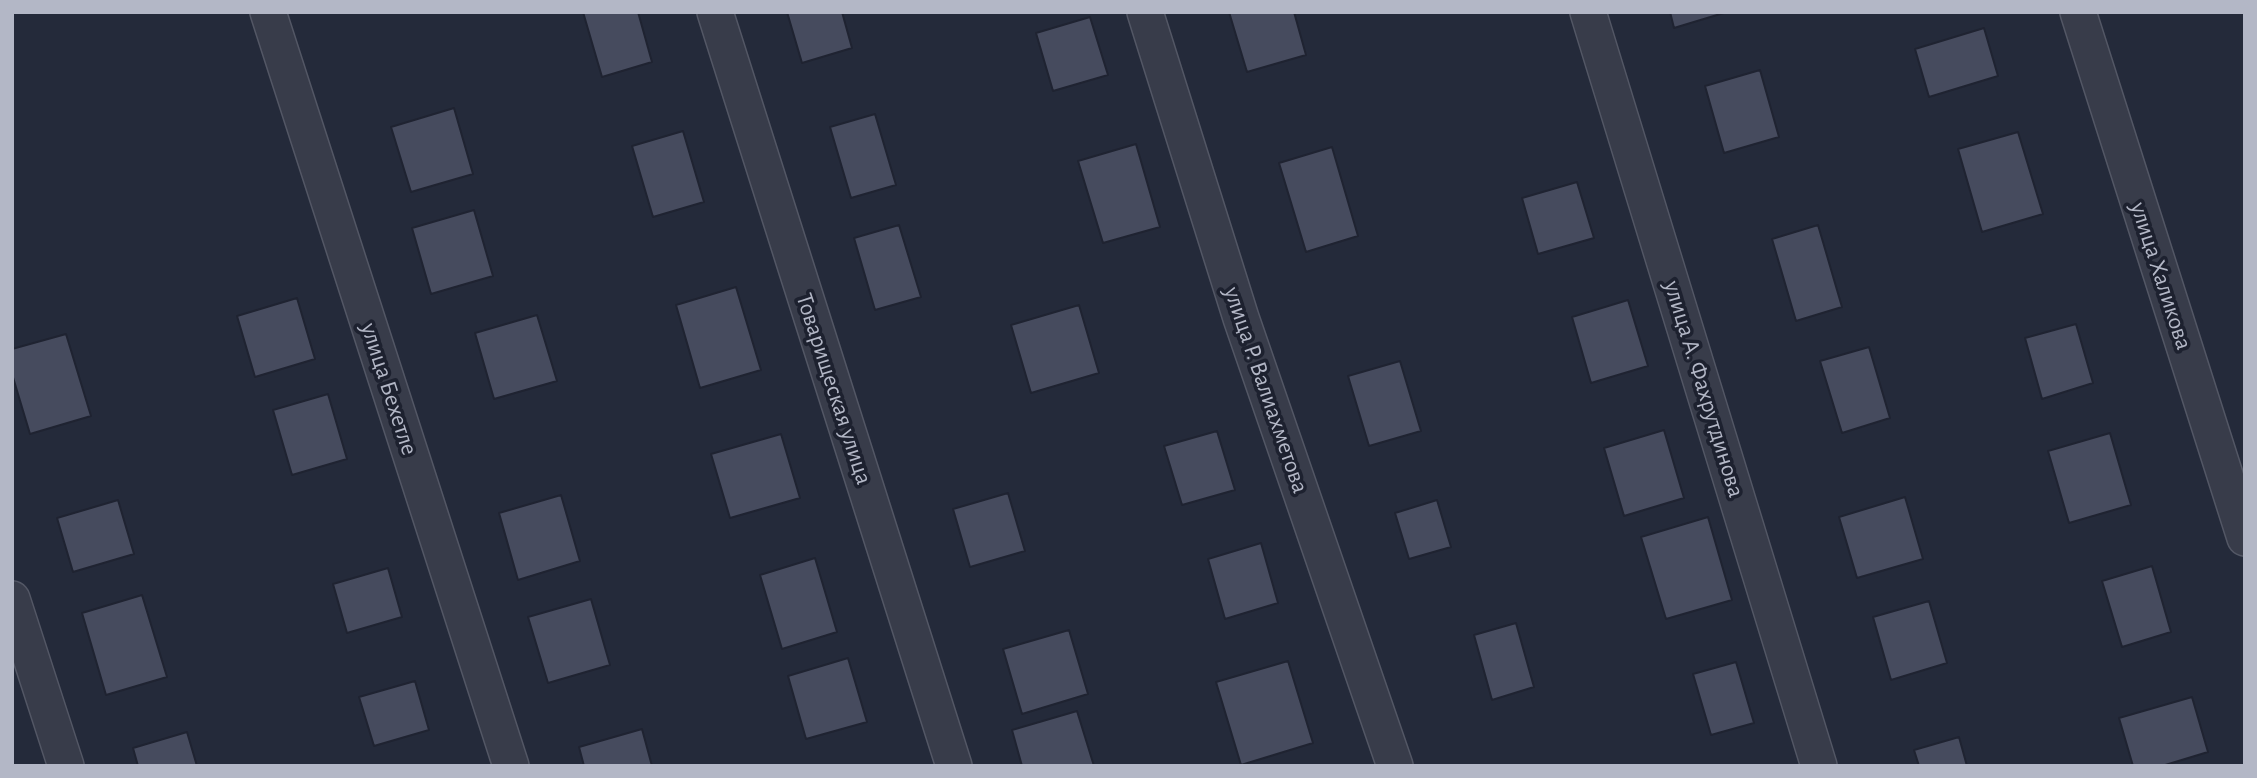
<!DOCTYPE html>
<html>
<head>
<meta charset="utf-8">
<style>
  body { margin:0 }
  #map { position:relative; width:2257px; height:778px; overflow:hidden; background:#242a3a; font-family:"Alegreya Sans",sans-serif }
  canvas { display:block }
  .frame { position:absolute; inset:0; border:14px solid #b3b7c6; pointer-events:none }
</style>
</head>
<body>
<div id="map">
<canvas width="2257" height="778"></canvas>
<div class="frame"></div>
</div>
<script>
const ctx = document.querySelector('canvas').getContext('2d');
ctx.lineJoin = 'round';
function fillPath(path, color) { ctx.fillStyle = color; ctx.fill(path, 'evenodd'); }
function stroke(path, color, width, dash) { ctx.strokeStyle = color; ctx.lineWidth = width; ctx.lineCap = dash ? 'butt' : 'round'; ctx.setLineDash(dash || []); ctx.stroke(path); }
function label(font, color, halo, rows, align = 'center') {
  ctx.font = font + ' "Alegreya Sans",sans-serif'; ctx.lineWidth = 7; ctx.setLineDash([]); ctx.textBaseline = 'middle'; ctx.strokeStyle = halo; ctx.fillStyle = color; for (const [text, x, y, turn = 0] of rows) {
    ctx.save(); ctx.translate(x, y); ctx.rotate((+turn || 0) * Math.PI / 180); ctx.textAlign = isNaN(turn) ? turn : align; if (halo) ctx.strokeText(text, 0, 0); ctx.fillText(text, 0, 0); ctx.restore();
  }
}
const building = new Path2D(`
  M583,12H638L652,62L602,77Z
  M787,12H842L852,48L802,63Z
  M1229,12H1294L1306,55L1247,72Z
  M1670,12H1727L1674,28Z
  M1090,17L1108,75L1053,91L1036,33Z
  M1984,28L1998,76L1929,97L1915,49Z
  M1760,70L1779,137L1724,153L1705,86Z
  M454,108L473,174L411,192L391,127Z
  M875,114L896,185L851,198L830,127Z
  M683,131L704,202L653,217L632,146Z
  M2018,132L2043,214L1982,232L1958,149Z
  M1136,144L1160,227L1103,243L1078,161Z
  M1332,147L1358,236L1306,252L1279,163Z
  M1577,182L1594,238L1538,254L1522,198Z
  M474,210L493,276L431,294L412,228Z
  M899,225L921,297L875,310L854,238Z
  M1818,225L1842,307L1796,321L1772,239Z
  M736,287L761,370L700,388L676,305Z
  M297,298L315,359L255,377L237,316Z
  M1628,300L1648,366L1591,383L1572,317Z
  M1079,305L1099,373L1031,393L1011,325Z
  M537,315L557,381L494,399L475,333Z
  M2076,324L2093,383L2042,399L2025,338Z
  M66,334L91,416L30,434L12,374V349Z
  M1869,347L1890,418L1842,433L1820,361Z
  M1400,361L1421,431L1369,446L1348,376Z
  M328,394L347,459L292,475L273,410Z
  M1664,430L1684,498L1624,516L1604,448Z
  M1217,431L1235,490L1182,505L1164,446Z
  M2110,433L2131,505L2069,523L2048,451Z
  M781,434L800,498L730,518L711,454Z
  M1008,493L1025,551L970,567L953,509Z
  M561,495L580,561L518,580L499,513Z
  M1905,497L1923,559L1857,578L1839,517Z
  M118,500L134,554L73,572L57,518Z
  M1437,500L1451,547L1409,559L1395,513Z
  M1708,517L1732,600L1666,619L1641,537Z
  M1261,543L1278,603L1225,619L1208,559Z
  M815,558L837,632L782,649L760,575Z
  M2152,566L2171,632L2122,647L2102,581Z
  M388,568L402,617L347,633L333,584Z
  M142,595L167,677L106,695L82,613Z
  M591,599L610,665L548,683L528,617Z
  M1929,601L1947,663L1891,680L1873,617Z
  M1516,623L1534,687L1492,700L1474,635Z
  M1069,630L1088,694L1022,714L1003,649Z
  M848,658L867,722L806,739L788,676Z
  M1288,661L1313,743L1241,765L1216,682Z
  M1736,662L1754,723L1711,735L1693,674Z
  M415,681L429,730L374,746L359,697Z
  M2192,697L2208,752L2162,766H2133L2119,718Z
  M1077,711L1094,766H1022L1012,730Z
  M642,729L652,766H584L579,747Z
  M187,732L197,766H138L133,748Z
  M1959,737L1967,766H1919L1914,750Z`);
const minor = new Path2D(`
  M268,12L511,766
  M715,12L954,766
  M1145,12L1241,318L1395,766
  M1588,12L1819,766
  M2078,12L2245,538
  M12,599L66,766`);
const streetNames = [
  ["улица Халикова",2161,276,72],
  ["улица Бехетле",389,389,72],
  ["Товарищеская улица",834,389,72],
  ["улица А. Фахрутдинова",1704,389,73],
  ["улица Р. Валиахметова",1266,390,71]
];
fillPath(building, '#464b5e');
stroke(building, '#1f2331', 2);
stroke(minor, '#535765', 38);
stroke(minor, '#383c4a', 35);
label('24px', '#b3b7c6', '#1d212f', streetNames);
</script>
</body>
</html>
